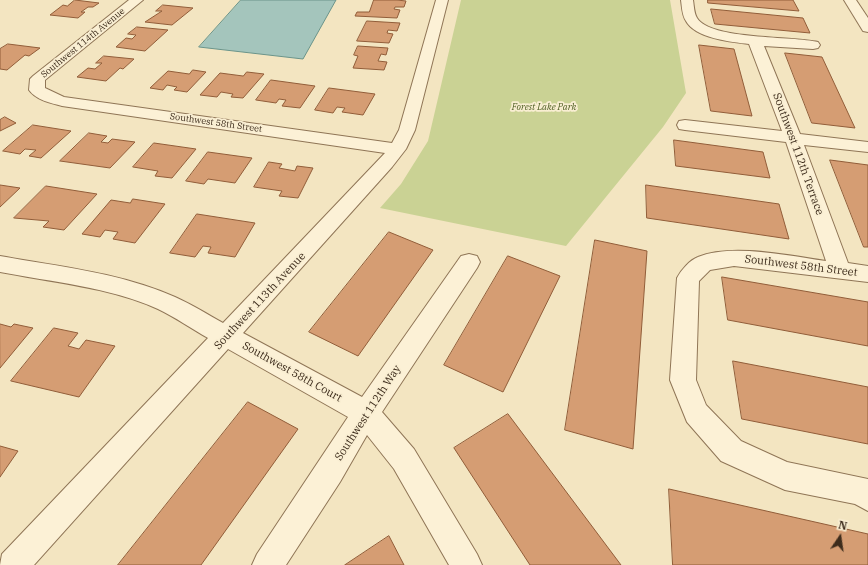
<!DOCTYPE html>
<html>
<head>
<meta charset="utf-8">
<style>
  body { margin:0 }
  #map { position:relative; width:868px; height:565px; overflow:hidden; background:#f3e5c1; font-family:"IBM Plex Serif",serif }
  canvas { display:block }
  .north { position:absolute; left:820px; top:517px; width:40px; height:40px; -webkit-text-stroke:3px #f9eed2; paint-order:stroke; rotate:13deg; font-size:11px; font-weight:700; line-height:16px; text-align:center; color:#3d2c1c }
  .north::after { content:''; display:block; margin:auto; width:14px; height:18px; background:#3d2c1c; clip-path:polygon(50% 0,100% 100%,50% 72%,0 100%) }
</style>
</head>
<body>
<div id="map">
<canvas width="868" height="565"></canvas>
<div class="north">N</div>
</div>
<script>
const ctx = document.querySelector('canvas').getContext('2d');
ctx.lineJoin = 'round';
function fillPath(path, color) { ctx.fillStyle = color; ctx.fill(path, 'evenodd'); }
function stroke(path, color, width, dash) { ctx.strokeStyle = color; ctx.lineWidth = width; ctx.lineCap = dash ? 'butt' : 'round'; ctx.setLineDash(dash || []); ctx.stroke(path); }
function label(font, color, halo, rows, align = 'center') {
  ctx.font = font + ' "IBM Plex Serif",serif'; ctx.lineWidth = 3.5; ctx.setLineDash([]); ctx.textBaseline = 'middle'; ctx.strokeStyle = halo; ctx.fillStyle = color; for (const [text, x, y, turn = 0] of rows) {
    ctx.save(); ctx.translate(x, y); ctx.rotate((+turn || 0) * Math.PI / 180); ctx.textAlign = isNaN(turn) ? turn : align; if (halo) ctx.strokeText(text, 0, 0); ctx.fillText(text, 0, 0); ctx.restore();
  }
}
const green = new Path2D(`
  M461,0H670L686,93L663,127L566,246L380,208L401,184L428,141Z`);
const water = new Path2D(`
  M241,0H336L303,59L199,47Z`);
const building = new Path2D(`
  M75,0L99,3L93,7H88L81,12H85L78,18L50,15L63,5L67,6Z
  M374,0H397L406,1L404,7H395L394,9L400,10L397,18L355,16L357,12H369Z
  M708,0H793L799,11L708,3Z
  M163,5L193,8L172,25L145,22L162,11H156Z
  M711,9L803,18L810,33L715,24Z
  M367,21L400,23L397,31L388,30L387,33L393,34L389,43L357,41Z
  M137,27L168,30L145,51L116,47L126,38L132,39L136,35L128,34Z
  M8,44L40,48L29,56L25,55L7,70L0,69V49Z
  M699,45L734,49L752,116L711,111Z
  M358,46L388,48L386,55L381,54L378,61L387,62L384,70L353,68L358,56L354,55Z
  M785,53L822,57L855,128L812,123Z
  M104,56L134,59L123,69L120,68L106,81L77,77L88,68L95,69L102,63H96Z
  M193,70L206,72L187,92L174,90L177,87L167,85L163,90L150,88L168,71L189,74Z
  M247,72L264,74L243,98L231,97L233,94L221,92L217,97L200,95L220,73L243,76Z
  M271,80L315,86L300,108L282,106L286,100L279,99L276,103L256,100Z
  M329,88L375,94L363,115L342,112L345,108L337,107L333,113L315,110Z
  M5,117L16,123L0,131V120Z
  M33,125L71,131L41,158L29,156L36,150L25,149L20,154L3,151Z
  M89,133L107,136L101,142L108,143L112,139L135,142L110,168L60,161Z
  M674,140L763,152L770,178L676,166Z
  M154,143L196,149L172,178L155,176L158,171L133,167Z
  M208,152L252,158L235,183L208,179L204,184L186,181Z
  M830,160L868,165V247H864Z
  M269,162L282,164L279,168L295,171L297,166L313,168L298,198L279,196L282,191L254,187Z
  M0,185L20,188L0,207Z
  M646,185L779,204L789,239L647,218Z
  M46,186L97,194L64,230L43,227L49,221L14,218Z
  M133,199L165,204L135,243L113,239L118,232L105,230L100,237L82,234L111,200L130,203Z
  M197,214L255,223L235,257L208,253L211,247L203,246L195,257L170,253Z
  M389,232L433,250L358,356L309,332Z
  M595,240L647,251L633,449L565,430Z
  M508,256L560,276L503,392L444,365Z
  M722,277L868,302V346L728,320Z
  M0,324L11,327L14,324L33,328L0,368Z
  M54,328L78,333L68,346L79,349L86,340L115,346L79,397L11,381Z
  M733,361L868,387V444L742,419Z
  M248,402L298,429L201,565H118Z
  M508,414L621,565H530L454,448Z
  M0,446L18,451L0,477Z
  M669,489L868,534V565H673Z
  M389,536L404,565H345Z`);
const minor = new Path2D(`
  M129,0H143L45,80V88L64,97L392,143L399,130L436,0H448L415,130L406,149L392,167L243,333L362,397L461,256L469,254L477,256L480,262L477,268L382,412L414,449L477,554L482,565H449L394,469L367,435L340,482L286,565H252L257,554L348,417L228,349L34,565H0L2,554L208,338C192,329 175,317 158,309C109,287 52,282 0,272V256C56,266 122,273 175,297C191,304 207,314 223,323L385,153L62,106C51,103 36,100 29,90L30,79L33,76Z
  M681,0H693C694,6 694,13 697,18C710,40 794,36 818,42L820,45L818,48L813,49L764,46L800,134L868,142V152L804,145L848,263L868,266V282L734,266L710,270L699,281L696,380L706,405L741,441L787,462L868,479V511L855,504L785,490L721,461L687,422L670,380L677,278C681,270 690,260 698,257C732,243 790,256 826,261L786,142L685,130L679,129L677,125L679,121L685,120L782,131L749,44C731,42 695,38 686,21C682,15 682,7 681,0Z`);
const tertiary = new Path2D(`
  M844,0H856L868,18V32L863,31Z`);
const farStreetnames = [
  ["Southwest 114th Avenue",83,43,-39],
  ["Southwest 58th Street",216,123,8]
];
const farParknames = [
  ["Forest Lake Park",544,107]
];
const streetNames = [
  ["Southwest 112th Terrace",798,154,70],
  ["Southwest 58th Street",801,266,7],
  ["Southwest 113th Avenue",260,301,-47],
  ["Southwest 58th Court",292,372,29],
  ["Southwest 112th Way",368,413,-57]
];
fillPath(green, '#cad294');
fillPath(water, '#a4c5bc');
stroke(water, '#6a948a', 1);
fillPath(building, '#d59d73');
stroke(building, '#915d39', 1);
stroke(minor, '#8f7556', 2);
stroke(tertiary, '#8f7556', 2);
fillPath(minor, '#fcf1d6');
fillPath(tertiary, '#fcf1d6');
label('9px', '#3d2c1c', '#f9eed2', farStreetnames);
label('italic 9px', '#4c5c20', '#f9eed2', farParknames);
label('11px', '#3d2c1c', '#f9eed2', streetNames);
</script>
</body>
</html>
